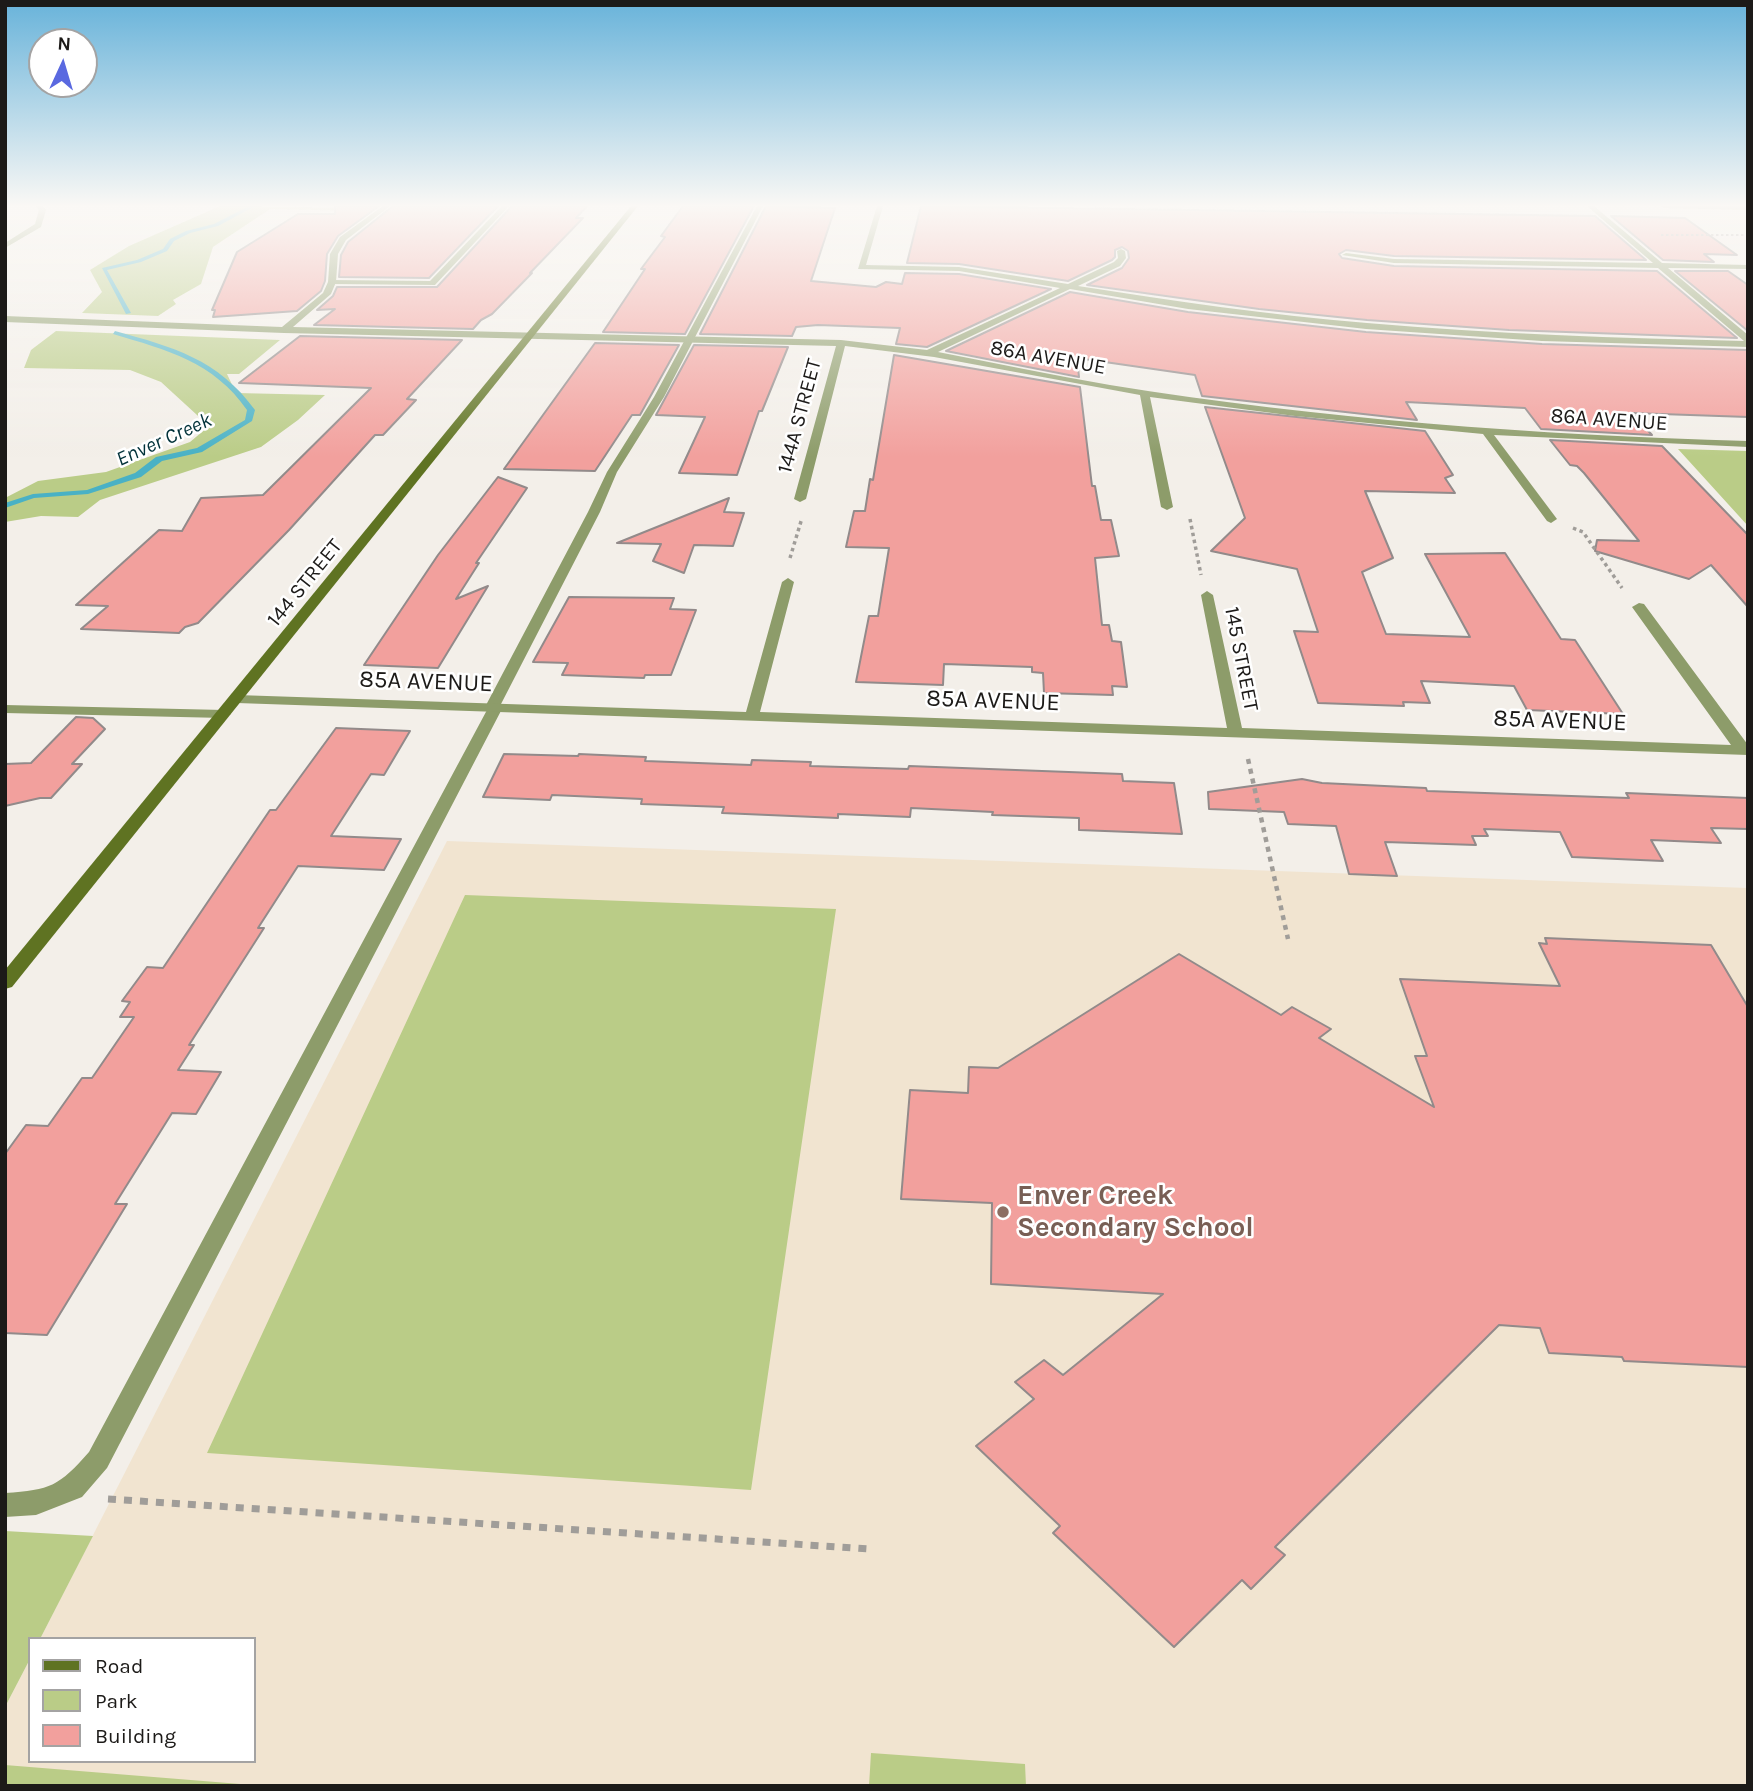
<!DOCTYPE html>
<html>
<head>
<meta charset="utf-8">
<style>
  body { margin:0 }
  #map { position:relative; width:1753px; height:1791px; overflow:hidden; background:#f3efe9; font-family:Karla,sans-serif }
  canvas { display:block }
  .frame { position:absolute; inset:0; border:7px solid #1c1a18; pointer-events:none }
  .legend { position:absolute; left:28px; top:1637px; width:228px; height:126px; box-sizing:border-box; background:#fff; border:2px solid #a4a3a3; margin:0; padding:9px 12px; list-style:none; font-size:21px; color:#1c1a18 }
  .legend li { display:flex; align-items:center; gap:14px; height:35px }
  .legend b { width:35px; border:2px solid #a4a3a3 }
  .north { position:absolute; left:28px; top:28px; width:70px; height:70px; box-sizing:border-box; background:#fff; border:2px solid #a4a3a3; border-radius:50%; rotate:4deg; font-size:19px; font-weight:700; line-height:28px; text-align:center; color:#1c1a18 }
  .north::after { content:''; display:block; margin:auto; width:24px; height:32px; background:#5a69e0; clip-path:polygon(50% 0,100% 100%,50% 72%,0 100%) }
</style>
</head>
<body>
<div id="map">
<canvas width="1753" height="1791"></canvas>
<div class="frame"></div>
<ul class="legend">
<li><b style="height:9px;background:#5f7322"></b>Road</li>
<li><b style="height:19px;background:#bacc87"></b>Park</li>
<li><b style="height:19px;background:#f2a09d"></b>Building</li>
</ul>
<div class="north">N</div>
</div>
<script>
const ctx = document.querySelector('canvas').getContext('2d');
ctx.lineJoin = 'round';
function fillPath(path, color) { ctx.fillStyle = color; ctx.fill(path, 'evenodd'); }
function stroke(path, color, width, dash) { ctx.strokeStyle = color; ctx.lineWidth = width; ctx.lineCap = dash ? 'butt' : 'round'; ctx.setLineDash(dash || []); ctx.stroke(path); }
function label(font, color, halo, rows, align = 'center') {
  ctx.font = font + ' Karla,sans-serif'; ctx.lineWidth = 5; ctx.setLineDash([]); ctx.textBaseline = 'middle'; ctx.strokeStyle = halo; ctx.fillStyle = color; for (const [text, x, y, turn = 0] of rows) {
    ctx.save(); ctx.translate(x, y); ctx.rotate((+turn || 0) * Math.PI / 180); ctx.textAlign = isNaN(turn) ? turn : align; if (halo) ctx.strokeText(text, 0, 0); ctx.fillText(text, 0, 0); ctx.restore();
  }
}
const education = new Path2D(`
  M447,841L1748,888V1786H5V1707L30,1659V1761H254V1639H40Z`);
const green = new Path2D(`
  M220,206L366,208L363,211L270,209L213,247L201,284L173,300L176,304L158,316L82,313L102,292L90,270L129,246Z
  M56,331L280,340L239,374H227L236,393L325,395L298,420L261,447L100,500L78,517L41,516L5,522V498L38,481L106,472L190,442L209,426L161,382L130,370L24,368L31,350Z
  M1678,449L1748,451V526Z
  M465,895L836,909L751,1490L207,1453Z
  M5,1531L93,1536L40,1639H30V1659L5,1707Z
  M871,1753L1025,1764L1026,1786H869Z
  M5,1765L265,1786H5Z`);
const stream = new Path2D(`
  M249,206H255L218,226L190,233L174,241L167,251L141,262L107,270L131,313L126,314L102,268L137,260L163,249L170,239L186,231L214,224Z
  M115,331C173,347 218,359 255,410L252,421L202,452L162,461L141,477L88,494L34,498L5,508V503L33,494L87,490L135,473L156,457L197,448L245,420L247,410C214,362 167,350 113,334Z`);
const building = new Path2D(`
  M335,206H379L338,236L327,254L325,281L321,291L297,311L213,317L215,310H212L237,252L298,214H335Z
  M393,206H498L429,278L339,277L341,255L348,242Z
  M512,206H587L576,218H583L530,273H532L492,314L481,320L473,329L314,325L335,309L317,310L333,296L337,287H437Z
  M683,206H754L685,334L603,332L645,269H641L665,237L661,236Z
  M766,206L835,208L811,281L876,287L886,282L902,284L905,273L959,274L1051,289L927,347L896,344L900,328L818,325L796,327L792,336L700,334Z
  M921,206L1595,216L1646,260L1394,256L1346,250L1339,254L1342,258L1394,266L1657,271L1737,338L1509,330L1367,320L1259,309L1087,285L1122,268L1129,258L1128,251L1122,247L1115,250V257L1112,260L1068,281L959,264L907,263Z
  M1611,216L1685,218L1737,255L1704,254L1714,262L1663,260Z
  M1675,271H1728L1748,285V331Z
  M1070,292L1188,312L1366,332L1542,344L1748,350V417L1632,413L1652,435L1541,429L1525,408L1406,402L1417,420L1202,396L1195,375L1077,358L1079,377L946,351Z
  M300,336L462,340L407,399L416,400L383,435H375L289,530L198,623L185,627L179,633L81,629L108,606L76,605L159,530L182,531L201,498L263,495L371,388L239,383Z
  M595,343L679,345L640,415H632L595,471L504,469Z
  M694,345L788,347L762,411H759L737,475L679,473L705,417L656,415Z
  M894,355L1080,387L1092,486H1095L1101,520H1111L1119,556L1095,558L1102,625H1109L1112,641L1121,642L1127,687L1112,686L1113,695L1044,693L1043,673L1032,672V667L944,664L943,685L856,682L869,616H878L889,548L846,547L854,511H865L870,479L873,480Z
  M1205,407L1425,431L1453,475L1445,478L1455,493L1365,491L1393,558L1362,572L1386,634L1470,637L1425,554L1505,553L1561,639L1575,640L1623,714L1527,710L1514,686L1421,681L1430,703L1403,702L1404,706L1318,703L1294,631L1318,632L1297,569L1211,551L1245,518Z
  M1550,440L1662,446L1748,535V607L1711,565L1689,579L1595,551L1597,540L1639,541L1584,473L1577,466L1570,465Z
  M498,477L527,488L476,563H479L456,599L488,586L438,668L364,665L438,555Z
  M729,498L724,512L744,513L733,546L694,545L684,573L653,561L661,544L617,543Z
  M569,597L674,598L670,609L696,610L671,675H645L644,678L562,675L568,663L533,662Z
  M76,717L93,718L105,729L72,764H82L51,798H40L5,806V764L31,763Z
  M336,728L410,731L384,775L371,774L331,836L401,839L384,870L298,866L258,928H264L189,1045H194L178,1070L221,1072L196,1114L172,1113L115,1204H127L47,1335L5,1333V1154L26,1125L48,1126L82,1078H92L134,1017H120L130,1002L122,1001L147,967L163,968L270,810H276Z
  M504,754L578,756L579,754L646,757L645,761L751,765L752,760L811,762L810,766L908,769L909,766L1122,774L1123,781L1174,783L1182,834L1079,830V818L992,815L993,812L911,808L910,817L838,814V818L722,813L724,807L641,804L642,799L552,795L550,800L483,797Z
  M1302,779L1322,783L1426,788L1427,791L1629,798L1626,793L1748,798V829L1711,828L1721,843L1651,840L1663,861L1572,857L1560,832L1484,829L1488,836H1472L1476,845L1385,842L1397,876L1349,874L1336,826L1288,824L1284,812L1209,809L1208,792Z
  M1545,938L1711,945L1748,1007V1367L1624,1361L1622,1357L1549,1353L1540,1328L1499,1325L1275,1547L1285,1555L1251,1589L1242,1580L1174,1647L1053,1533L1060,1526L976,1446L1034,1399L1015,1382L1044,1360L1063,1375L1163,1294L991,1284L992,1203L901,1199L910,1090L968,1093L969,1067L998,1068L1179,954L1281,1015L1292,1007L1331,1029L1319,1038L1434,1107L1415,1056H1427L1400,979L1560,986L1539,943L1547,944Z`);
const pathFar3 = new Path2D(`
  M1661,235H1748`);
const pathFar2 = new Path2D(`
  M1190,519L1201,575
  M1573,528L1583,532L1622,588
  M790,558L802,518`);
const pathFar1 = new Path2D(`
  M1248,759L1288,939`);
const path = new Path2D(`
  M108,1499L869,1549`);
const service = new Path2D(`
  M502,206H509L435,285L332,284L328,282L332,280L430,281Z
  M757,206H763L664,397L617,472L600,512L501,704L503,707L107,1468L82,1497L36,1515L5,1517V1493C51,1490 59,1486 89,1452L487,710L485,707L588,512L607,472L654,397Z`);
const minor = new Path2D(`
  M36,206H43L46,210L41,227L5,248V243L35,224L39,210Z
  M383,206H390L346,240L338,254L336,282L331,294L293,327L841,340L927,350L1060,288L959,271L858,269L877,206H883L866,265L959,267L1068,284L1114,262L1118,258L1117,251L1121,249L1125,251L1126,258L1120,266L1078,286C1174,301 1270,315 1367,323C1493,334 1618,338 1744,341L1658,268L1394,263L1342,255L1346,253L1394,259L1653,263L1587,206H1594L1662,263L1748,265V269L1668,268L1748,335V347L1542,341L1366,329L1188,309L1070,289L938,352C996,363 1052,375 1110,385C1321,419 1534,435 1748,441V447L1494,435L1557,519L1551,523L1547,521L1483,434L1295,416L1150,397L1173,507L1167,510L1161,507L1140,395L934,357L845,346L806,499L800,502L794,499L836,346L284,333L5,322V316L282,327L323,293L328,282L330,254L340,237Z
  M1660,206H1748V210L1663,208Z
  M788,578L794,582L760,712L1227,728L1201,595L1207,591L1213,595L1242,728L1731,745L1632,607L1639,603L1644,604L1748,745V755L237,703L230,699L237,695L746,712L782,582Z
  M5,705L224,710L231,714L224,718L5,713Z`);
const secondary = new Path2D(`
  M631,206H638L12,987L5,989V970Z`);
const markers = [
  [1003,1212,7,"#8d6e63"]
];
const farStreetnames = [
  ["86A AVENUE",1048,358,10],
  ["144A STREET",800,416,-75],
  ["86A AVENUE",1609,420,4],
  ["144 STREET",305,583,-51],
  ["145 STREET",1241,659,79]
];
const farWaternames = [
  ["Enver Creek",164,440,-24]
];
const streetNames = [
  ["85A AVENUE",426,682,2],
  ["85A AVENUE",993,701,2],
  ["85A AVENUE",1560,721,2]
];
const nearEducationnames = [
  ["Enver Creek",1017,1196],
  ["Secondary School",1017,1228]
];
fillPath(education, '#f1e4d0');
fillPath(green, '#bacc87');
fillPath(stream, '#49b1c5');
fillPath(building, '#f2a09d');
stroke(building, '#928a8a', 2);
stroke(pathFar3, '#a09d99', 2, [2.5, 2.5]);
stroke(pathFar2, '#a09d99', 3.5, [3.5, 3.5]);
stroke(pathFar1, '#a09d99', 4.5, [5, 5]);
stroke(path, '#a09d99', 7, [8, 8]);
fillPath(service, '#8d9c6a');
fillPath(minor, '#8d9c6a');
fillPath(secondary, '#5f7322');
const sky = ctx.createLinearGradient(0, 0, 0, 457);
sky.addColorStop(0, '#68b3da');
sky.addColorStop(0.45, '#faf8f5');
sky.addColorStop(1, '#faf8f500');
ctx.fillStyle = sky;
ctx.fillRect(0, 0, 1753, 457);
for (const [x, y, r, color] of markers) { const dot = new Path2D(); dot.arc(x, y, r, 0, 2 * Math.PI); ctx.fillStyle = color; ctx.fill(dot); stroke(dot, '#fff', 2.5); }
label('21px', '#1c1a18', '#fff', farStreetnames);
label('italic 21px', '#003139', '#fff', farWaternames);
label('24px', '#1c1a18', '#fff', streetNames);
label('bold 28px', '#785e54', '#fff', nearEducationnames, 'left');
</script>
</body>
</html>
